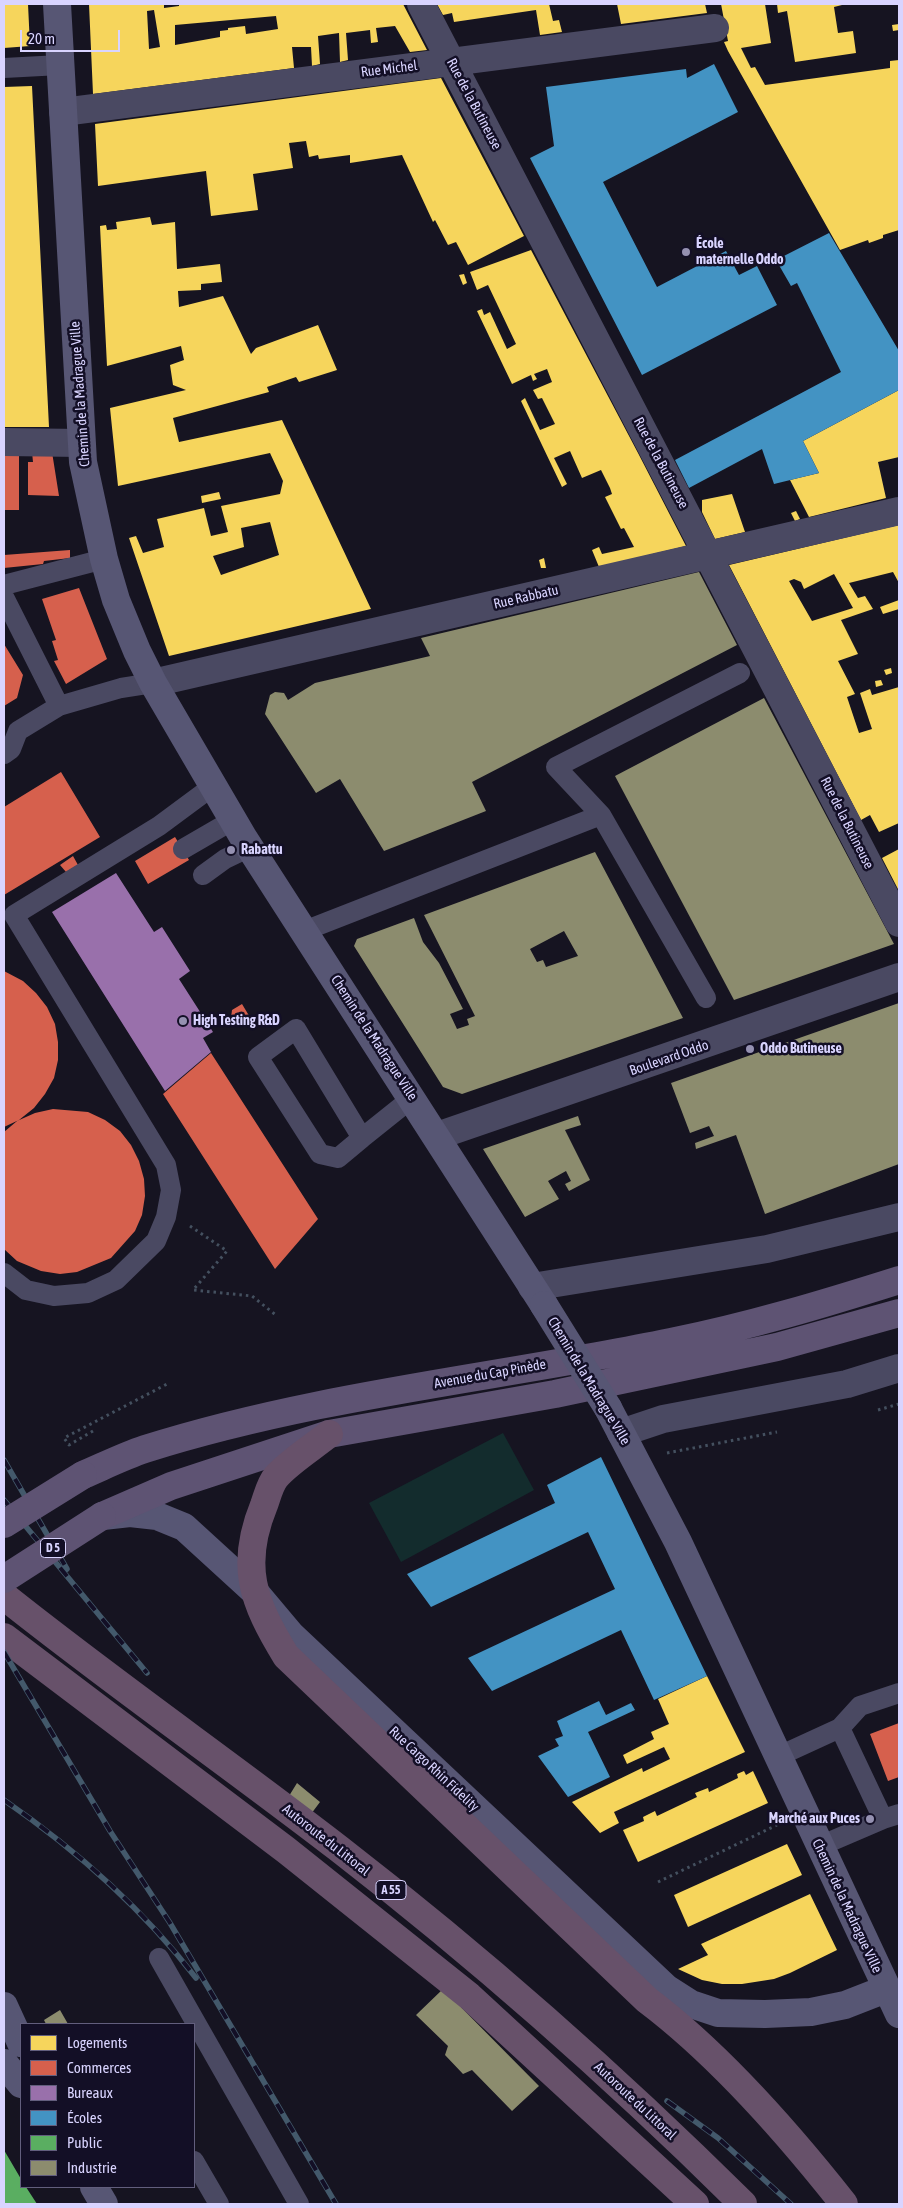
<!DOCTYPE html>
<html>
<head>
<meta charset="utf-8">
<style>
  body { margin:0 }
  #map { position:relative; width:903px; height:2208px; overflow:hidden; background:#161421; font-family:"Asap Condensed",sans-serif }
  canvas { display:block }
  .frame { position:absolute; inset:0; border:5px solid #d9d4ff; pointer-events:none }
  .legend { position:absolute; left:20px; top:2023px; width:175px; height:165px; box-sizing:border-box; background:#130f26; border:1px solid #625e7d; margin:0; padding:6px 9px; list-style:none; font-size:15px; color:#d9d4ff }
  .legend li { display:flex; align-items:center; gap:10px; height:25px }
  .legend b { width:25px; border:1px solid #625e7d }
  .scale { position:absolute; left:20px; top:30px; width:100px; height:22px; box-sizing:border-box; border:2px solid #d9d4ff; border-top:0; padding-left:6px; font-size:15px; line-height:18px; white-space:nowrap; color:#d9d4ff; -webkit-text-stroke:4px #130f26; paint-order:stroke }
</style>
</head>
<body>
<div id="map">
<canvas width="903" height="2208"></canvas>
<div class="frame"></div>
<ul class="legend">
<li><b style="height:14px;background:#f6d55c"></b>Logements</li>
<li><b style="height:14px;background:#d6604d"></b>Commerces</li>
<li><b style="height:14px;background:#9970ab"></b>Bureaux</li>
<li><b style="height:14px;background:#4393c3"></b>Écoles</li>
<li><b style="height:14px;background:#5aae61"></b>Public</li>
<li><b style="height:14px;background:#8c8c6e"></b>Industrie</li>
</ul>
<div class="scale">20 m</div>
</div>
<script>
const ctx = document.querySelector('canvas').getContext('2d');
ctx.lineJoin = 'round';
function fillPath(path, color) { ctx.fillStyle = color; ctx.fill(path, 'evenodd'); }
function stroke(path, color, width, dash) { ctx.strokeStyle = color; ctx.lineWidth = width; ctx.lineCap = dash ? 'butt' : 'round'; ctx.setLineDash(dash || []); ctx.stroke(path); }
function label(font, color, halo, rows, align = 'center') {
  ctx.font = font + ' "Asap Condensed",sans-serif'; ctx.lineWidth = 5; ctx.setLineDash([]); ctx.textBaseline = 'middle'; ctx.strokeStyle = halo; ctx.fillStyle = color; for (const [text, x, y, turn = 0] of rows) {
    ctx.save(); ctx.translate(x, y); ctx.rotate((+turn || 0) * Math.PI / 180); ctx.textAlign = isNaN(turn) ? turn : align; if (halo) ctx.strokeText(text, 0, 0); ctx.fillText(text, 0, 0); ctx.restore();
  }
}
const green = new Path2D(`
  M503,1433L534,1490L401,1562L369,1503Z`);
const homes = new Path2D(`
  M4,4H28L30,46L4,48Z
  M89,4H164V8L179,6V4H403L427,50L410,52L395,26L376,28L378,42L371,43L370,30L346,33L348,60L340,62L339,33L318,36L320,64L312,66L311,47H292L294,68L93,94ZM154,10L160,47L149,49L147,11ZM276,16L278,29L246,34L245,26L228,28V30L220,31V37L175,45V25Z
  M437,4H549L553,21L559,20L562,32L540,35L536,10L454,22L452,13L443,15Z
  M617,4H705L707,13L621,24Z
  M721,4H765L771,43L741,48L751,68L755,67L765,85L890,68V61L899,60V230L883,235V238L869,243L868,240L840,250L728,51L724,42L728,41Z
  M777,4H846L834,7L838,33L853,31L856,53L795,62L787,11L778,13Z
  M899,24V30L893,31L892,25Z
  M441,78L524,236L468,265L456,242L448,245L435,220L433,222L402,155L350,163V155L319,159L318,155L309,157L306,141L289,143L293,168L253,174L258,210L211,216L206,171L98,186L95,124Z
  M32,86L49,427H4V87Z
  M150,217L152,225L175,222L177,269L220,264L222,282L201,284V290L178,291L179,307L223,296L251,354L256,348L318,325L337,370L299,382L296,377L267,387L269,392L173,418L179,442L282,420L371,609L169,656L129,538L136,536L143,553L164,547L157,519L204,508L211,536L228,532L221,506L280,494L283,481L270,453L118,486L110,408L186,390L173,385L170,365L184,360L181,346L107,366L100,226L106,225L107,230L117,229L116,222ZM270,522L279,555L221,575L213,556L244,547L241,528Z
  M531,250L638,453L686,546L599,567L592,550L599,547L602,554L634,547L624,528L621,529L605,497L612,494L610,488L601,470L582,478L570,451L554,458L567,484L562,487L521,401L525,398L540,430L555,424L542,398L538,399L533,390L552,382L547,369L534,374L537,379L533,381L531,375L512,384L477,311L482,309L484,315L490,312L507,349L516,344L488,285L477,290L470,272Z
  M464,274L467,283L463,285L459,275Z
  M899,390V457L878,462L886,498L809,517L790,480L819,473L803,441Z
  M219,492L221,499L202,503L201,496Z
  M732,494L745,532L715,539L702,512V500Z
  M796,511L800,519L795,521L791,513Z
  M899,525V583L893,572L849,583L858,598L865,596L873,609L841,620L858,654L838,661L855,694L847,697L859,733L872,729L860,693L870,689L872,695L899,687V823L879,832L870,815L861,820L729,565ZM834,574L853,608L812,621L789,581L794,579L801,582L804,589Z
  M544,558L546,568H541L539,560Z
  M899,600V609L883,614L880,607Z
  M891,668L892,673L886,675L884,670Z
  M881,680L883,685L876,687L875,681Z
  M899,849V891L882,858Z
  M707,1676L745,1752L614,1812L619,1823L600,1833L572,1802L642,1768L643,1772L670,1759L664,1747L627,1764L623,1755L654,1739L651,1732L669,1724L658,1699Z
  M744,1771L746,1775L753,1771L768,1803L638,1862L623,1830L644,1821L643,1817L655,1811L657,1816L697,1797L695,1793L708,1788L709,1792L738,1778L737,1774Z
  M787,1844L802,1875L688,1927L674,1895Z
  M810,1894L837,1950L790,1973L774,1979L742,1984H722L702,1980L678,1969L708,1955L701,1944Z`);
const shops = new Path2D(`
  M4,451L19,452V510H4Z
  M32,452H52L59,496L28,495V462H33Z
  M70,550V558L44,561L43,564L4,568V555Z
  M79,588L107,659L66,684L54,661L58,660L52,641L56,640L42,599Z
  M4,644L23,675L17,698L4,706Z
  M61,772L100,837L4,895V807Z
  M175,837L189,860L148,884L135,861Z
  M73,856L78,865L66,872L60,865Z
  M4,971L23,981L36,993L47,1007L55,1024L58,1042V1060L54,1078L45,1094L34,1108L19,1120L4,1127Z
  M242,1004L251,1019L242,1025L235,1024L231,1018L232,1010Z
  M211,1053L318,1219L275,1269L163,1094Z
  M53,1109L88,1112L105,1120L120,1131L131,1145L139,1161L144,1179L145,1196L142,1215L135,1231L111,1258L77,1272L60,1274L41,1271L17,1261L4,1249V1132L17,1121L35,1113Z
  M899,1723V1777L888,1781L870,1734Z`);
const offices = new Path2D(`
  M116,873L154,932L162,927L190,971L179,979L213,1032L203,1038L211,1052L165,1091L52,912Z`);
const schools = new Path2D(`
  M714,64L738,112L603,182L657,287L726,251L739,275L757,266L777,305L642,375L530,158L554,146L546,87L686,69L687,78Z
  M829,233L899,351V390L803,441L819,473L774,484L762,449L689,488L675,460L841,372L797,283L791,286L776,260Z
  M601,1457L707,1676L654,1700L621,1630L492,1691L468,1658L615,1589L588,1532L431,1607L407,1574L555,1503L547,1485Z
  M599,1701L606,1715L631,1703L635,1710L588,1732L610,1777L568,1797L538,1756L559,1746L555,1739L563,1736L557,1721Z`);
const public = new Path2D(`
  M4,2150L21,2179V2187H26L37,2204H4Z`);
const industry = new Path2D(`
  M699,572L737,645L472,782L486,811L384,851L340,779L316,793L265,714L270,695L275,692L284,693L288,700L315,683L430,656L421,638Z
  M764,698L894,944L734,1000L615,776Z
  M595,852L683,1018L462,1094L443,1087L354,946L357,939L414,918L423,942L439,963L463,1009L450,1014L457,1029L469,1025L467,1019L475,1016L424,915ZM564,931L578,956L546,967L543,960L537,962L530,949Z
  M899,1003V1164L765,1214L736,1135L696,1149L695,1143L714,1136L709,1126L690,1133L671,1083Z
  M578,1116L581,1125L565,1130L590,1180L569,1191L565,1184L571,1181L566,1171L548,1181L559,1199L525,1217L483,1149Z
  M297,1783L320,1802L311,1814L289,1796Z
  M443,1989L539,2086L512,2111L472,2070L463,2074L445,2055L448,2046L416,2015Z
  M60,2010L68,2024H46L44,2020Z`);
const path = new Path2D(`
  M190,1226L227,1251L193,1290L252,1296L277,1316
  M878,1410L899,1404
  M93,1431L69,1445L64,1438L169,1383
  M667,1453L777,1432
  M658,1882L777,1825`);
const lane = new Path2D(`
  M4,68L60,65
  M4,585L104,559
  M4,597L59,706
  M4,754L11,749L18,731L59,706L121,688L153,683
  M601,815L556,767L740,673
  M183,849L233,820
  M203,875L225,859L250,847
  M304,931L601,815L706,998
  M362,1138L338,1158L320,1154L258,1057L296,1029L362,1138L412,1098
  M4,1273L26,1290L54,1296L88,1293L116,1280L156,1241L166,1217L171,1190L166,1165L14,915L159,826L213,786
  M840,1728L883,1819L899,1814
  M779,1756L840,1728L860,1706L899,1693
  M820,1846L883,1819
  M159,1958L299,2204
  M194,2161L219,2204`);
const street = new Path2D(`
  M421,4L899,923
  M63,112L715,28
  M4,442L81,443
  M153,683L899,511
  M437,1136L899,977
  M532,1287L767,1249L899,1217
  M621,1433L663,1419L847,1384L899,1368`);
const secondary = new Path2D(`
  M57,4L83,462L104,559L116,600L137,651L153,683L243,837L544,1305
  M608,1408L678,1542L899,2014
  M103,1516L130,1513L157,1516L184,1527L254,1591L291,1635L666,1988L691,2004L718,2013L765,2014L811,2012L845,2005L886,1989
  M4,2006L21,2043
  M4,2063L21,2084
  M94,2187L104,2204`);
const primary = new Path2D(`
  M83,1475C104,1466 124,1456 145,1449C316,1395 496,1378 671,1342C750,1326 823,1304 899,1280
  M102,1516L171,1486L329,1434L555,1394L777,1347L899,1313`);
const highway = new Path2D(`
  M329,1434C313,1447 289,1462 276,1477C270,1484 267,1497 264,1505C239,1566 253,1602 286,1656L647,2000C720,2055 788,2133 844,2204
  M4,1596C113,1683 228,1763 338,1848C480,1958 615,2077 743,2204
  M4,1637L286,1850L469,1996L695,2204`);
const rail = new Path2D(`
  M4,1460L67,1569
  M4,1500L147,1673
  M4,1652L110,1831L170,1923L336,2204
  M4,1800C78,1851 141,1907 196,1978
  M667,2101L718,2138L791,2204`);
const secondaryBridge = new Path2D(`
  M544,1305L608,1408`);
const primaryBridge = new Path2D(`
  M4,1524L83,1475
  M4,1579L102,1516`);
const markers = [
  [686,252,5,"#9591b1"],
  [231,850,5,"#9591b1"],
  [183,1021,5,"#9591b1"],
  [750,1049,5,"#9591b1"],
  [870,1819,5,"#9591b1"]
];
const shields = [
  [53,1548,25],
  [391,1890,30]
];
const shieldNames = [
  ["D 5",53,1548],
  ["A 55",391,1890]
];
const streetNames = [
  ["Rue Michel",389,69,-7],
  ["Rue de la Butineuse",474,104,62],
  ["Chemin de la Madrague Ville",80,394,-94],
  ["Rue de la Butineuse",661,463,62],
  ["Rue Rabbatu",526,597,-13],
  ["Rue de la Butineuse",847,823,63],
  ["Chemin de la Madrague Ville",374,1038,57],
  ["Boulevard Oddo",669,1058,-19],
  ["Avenue du Cap Pinède",490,1374,-10],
  ["Chemin de la Madrague Ville",589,1381,59],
  ["Rue Cargo Rhin Fidelity",434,1769,43],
  ["Autoroute du Littoral",326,1840,38],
  ["Chemin de la Madrague Ville",847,1906,65],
  ["Autoroute du Littoral",635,2101,43]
];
const poiNames = [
  ["École",696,244],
  ["maternelle Oddo",696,260],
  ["Rabattu",241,850],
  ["High Testing R&D",193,1021],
  ["Oddo Butineuse",760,1049],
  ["Marché aux Puces",860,1819,"right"]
];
fillPath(green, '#132c2d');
fillPath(homes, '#f6d55c');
fillPath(shops, '#d6604d');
fillPath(offices, '#9970ab');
fillPath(schools, '#4393c3');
fillPath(public, '#5aae61');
fillPath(industry, '#8c8c6e');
stroke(path, '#44505f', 3, [2.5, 4]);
stroke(lane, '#4a4962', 20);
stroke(street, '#4a4962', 28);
stroke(secondary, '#575674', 28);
stroke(primary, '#5e5373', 28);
stroke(highway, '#67516a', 28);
stroke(rail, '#43596b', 5.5);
stroke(rail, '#130f26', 4, [11]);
stroke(secondaryBridge, '#575674', 28);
stroke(primaryBridge, '#5e5373', 28);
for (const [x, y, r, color] of markers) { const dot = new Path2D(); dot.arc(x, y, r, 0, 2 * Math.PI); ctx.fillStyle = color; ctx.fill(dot); stroke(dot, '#130f26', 2); }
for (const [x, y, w] of shields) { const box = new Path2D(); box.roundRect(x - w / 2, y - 9.5, w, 19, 4); ctx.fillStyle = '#130f26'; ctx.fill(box); stroke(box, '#d9d4ff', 1); }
label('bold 12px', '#d9d4ff', null, shieldNames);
label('14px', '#d9d4ff', '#130f26', streetNames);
label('bold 14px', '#d9d4ff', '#130f26', poiNames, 'left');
</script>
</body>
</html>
